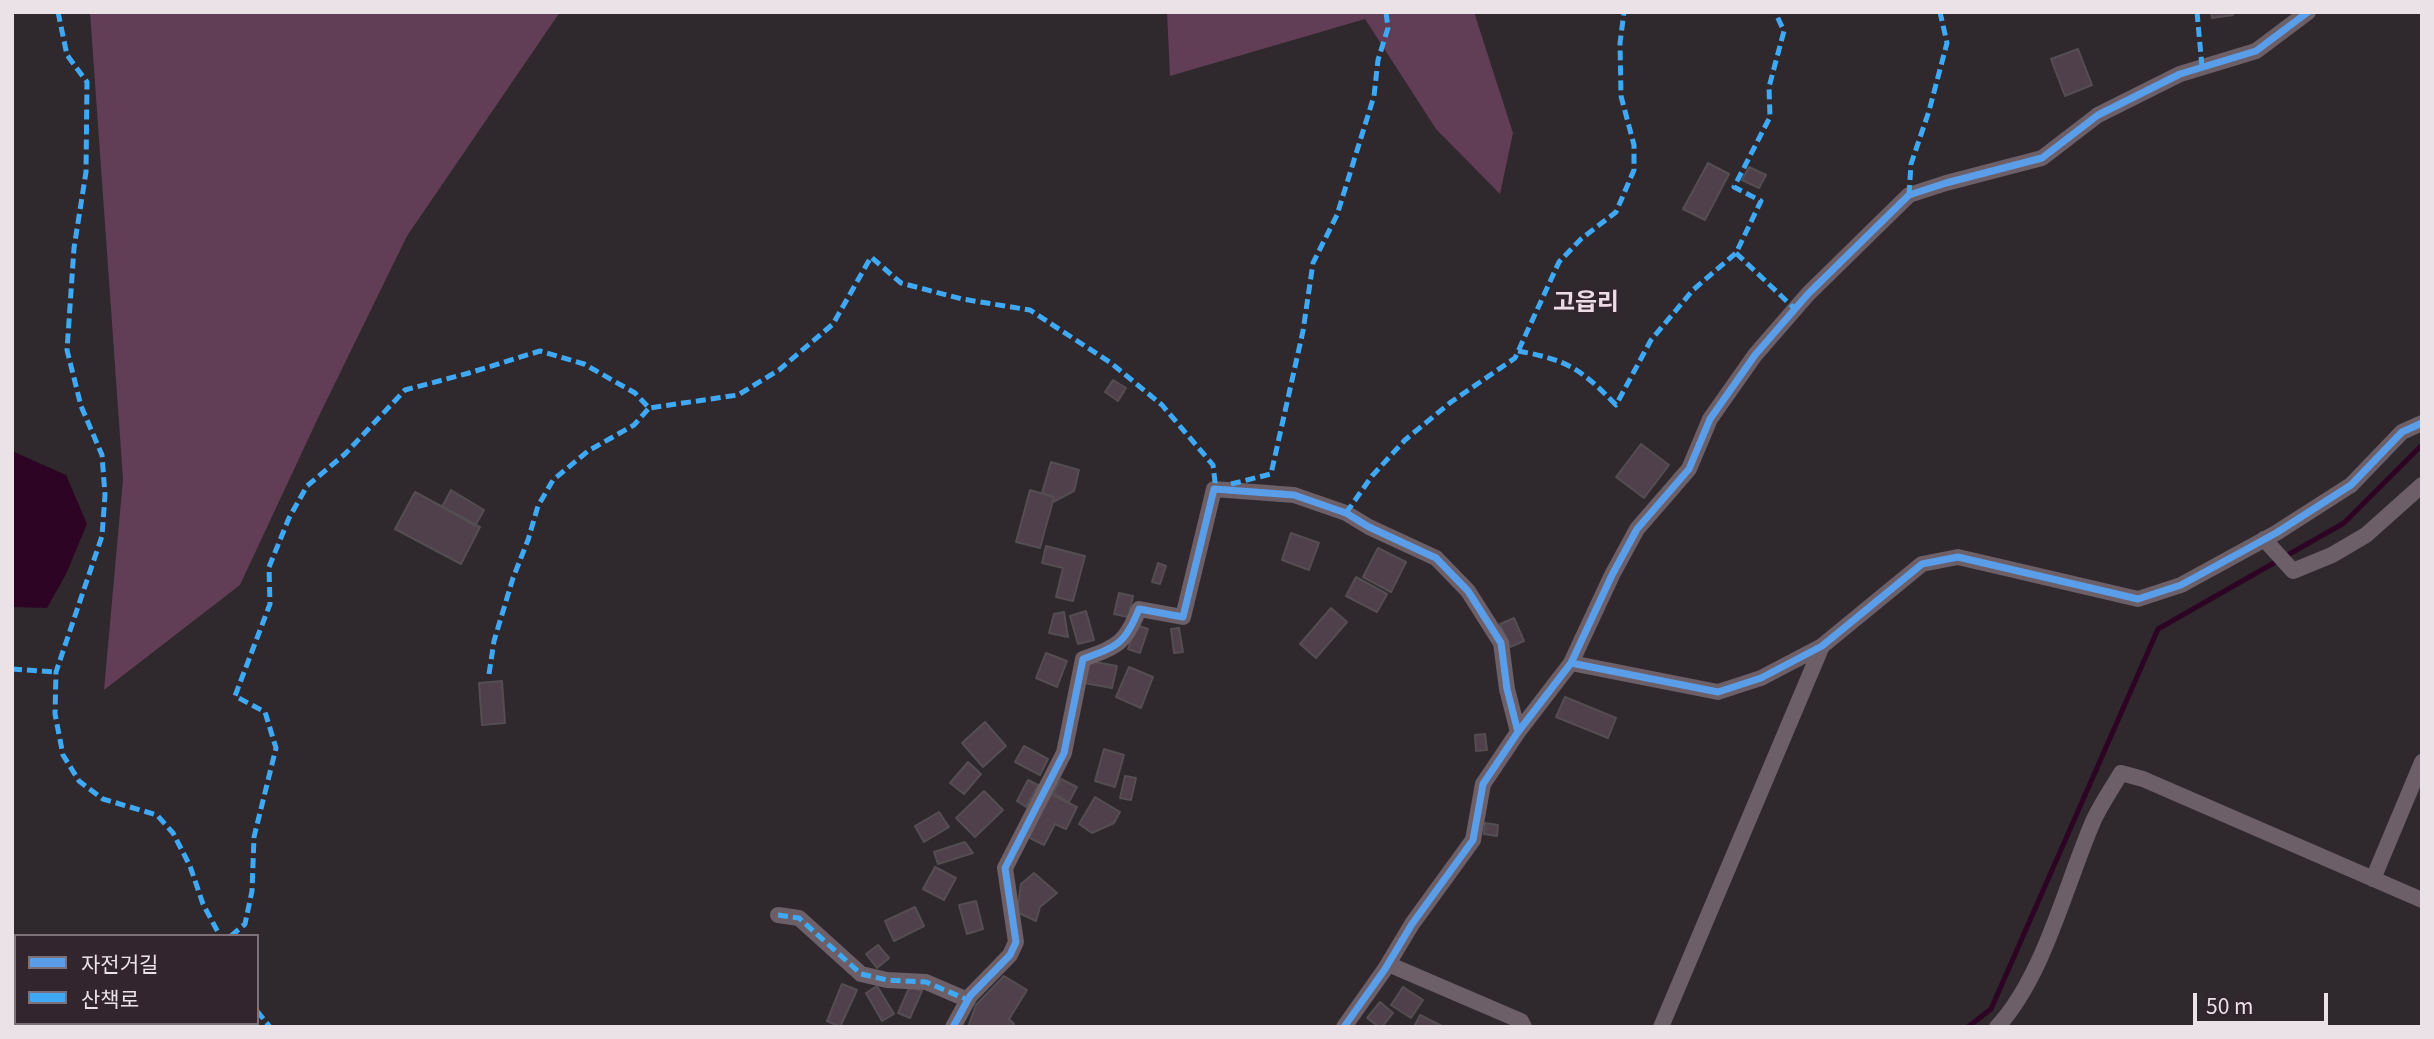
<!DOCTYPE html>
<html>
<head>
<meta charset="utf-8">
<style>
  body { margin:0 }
  #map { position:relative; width:2434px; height:1039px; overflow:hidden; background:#2f282d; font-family:Georgia,"Noto Sans KR",serif }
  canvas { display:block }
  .frame { position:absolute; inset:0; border:14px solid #ebe2e7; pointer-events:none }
  .legend { position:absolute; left:14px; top:934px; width:245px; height:91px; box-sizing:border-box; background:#32252e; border:2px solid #7c7178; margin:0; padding:9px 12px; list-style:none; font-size:21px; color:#ebe2e7 }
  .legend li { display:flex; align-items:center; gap:14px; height:35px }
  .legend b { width:35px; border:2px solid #7c7178 }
  .scale { position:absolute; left:2193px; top:993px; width:135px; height:32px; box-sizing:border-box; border:4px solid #ebe2e7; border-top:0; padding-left:9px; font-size:21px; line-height:24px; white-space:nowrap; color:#ebe2e7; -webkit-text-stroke:5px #32252e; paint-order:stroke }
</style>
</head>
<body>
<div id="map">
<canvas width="2434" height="1039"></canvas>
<div class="frame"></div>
<ul class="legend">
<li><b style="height:9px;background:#5a9eea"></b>자전거길</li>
<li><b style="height:9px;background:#3fa9f5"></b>산책로</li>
</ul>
<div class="scale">50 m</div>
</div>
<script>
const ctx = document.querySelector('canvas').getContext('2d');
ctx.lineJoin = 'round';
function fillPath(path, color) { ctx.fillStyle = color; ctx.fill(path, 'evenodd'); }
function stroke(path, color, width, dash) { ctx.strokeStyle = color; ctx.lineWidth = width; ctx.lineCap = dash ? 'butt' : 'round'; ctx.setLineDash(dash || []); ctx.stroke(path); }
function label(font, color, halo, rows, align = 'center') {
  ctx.font = font + ' Georgia,"Noto Sans KR",serif'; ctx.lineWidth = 5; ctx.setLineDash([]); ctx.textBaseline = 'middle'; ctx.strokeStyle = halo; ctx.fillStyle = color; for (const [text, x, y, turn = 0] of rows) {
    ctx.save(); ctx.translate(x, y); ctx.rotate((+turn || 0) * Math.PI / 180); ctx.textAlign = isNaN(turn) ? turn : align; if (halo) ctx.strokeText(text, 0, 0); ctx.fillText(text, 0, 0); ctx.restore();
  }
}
const green = new Path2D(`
  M90,12H560L407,236L318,418L240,585L104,690L123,479Z
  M1167,12H1474L1513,133L1500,194L1436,129L1365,19L1170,76Z`);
const water = new Path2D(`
  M12,451L66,475L87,524L66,574L47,608L12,607Z`);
const stream = new Path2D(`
  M1968,1027L1991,1009L2158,629L2344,523L2422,445`);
const building = new Path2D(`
  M2211,12H2233V15L2212,18Z
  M2078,49L2092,85L2065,96L2051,59Z
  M1708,163L1729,174L1705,220L1683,209Z
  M1749,167L1766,175L1759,188L1742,180Z
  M1113,380L1126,388L1118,401L1105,392Z
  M1641,444L1669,465L1644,498L1616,477Z
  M1051,462L1079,470L1074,491L1053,502L1054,497L1042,493Z
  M451,490L484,510L475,526L442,507Z
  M1030,490L1054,497L1040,548L1016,542Z
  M415,492L480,527L461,564L395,529Z
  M1291,533L1319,543L1309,570L1282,560Z
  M1046,546L1085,556L1073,601L1056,597L1063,568L1042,563Z
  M1378,548L1406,562L1391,592L1363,577Z
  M1158,563L1166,566L1160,584L1152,582Z
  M1356,577L1387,594L1377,612L1346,596Z
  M1119,593L1133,596L1128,617L1114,614Z
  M1331,608L1347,622L1316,658L1300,644Z
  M1086,611L1094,640L1078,644L1070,616Z
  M1064,612L1068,637L1049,633L1054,614Z
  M1514,618L1524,641L1510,647L1500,624Z
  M1136,625L1148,629L1140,653L1128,649Z
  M1179,628L1183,652L1174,653L1171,629Z
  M1046,653L1067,661L1057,687L1036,678Z
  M1089,661L1117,666L1112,688L1084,683Z
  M1129,667L1153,677L1141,708L1116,697Z
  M502,681L505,723L482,725L479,683Z
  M1565,697L1616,718L1608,738L1556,717Z
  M985,722L1006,746L983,767L962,743Z
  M1485,734L1487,750L1476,751L1475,735Z
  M1024,746L1048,759L1040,775L1015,762Z
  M1104,749L1124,755L1115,787L1095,781Z
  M968,762L981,774L964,794L950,783Z
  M1125,776L1136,778L1131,800L1120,798Z
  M1061,779L1077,787L1069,802L1053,793Z
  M1028,780L1038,785L1026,807L1017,801Z
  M984,791L1003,810L975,837L956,818Z
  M1050,794L1077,807L1066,829L1055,824L1044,845L1028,837Z
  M1095,797L1120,812L1114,823L1092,833L1079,824Z
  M939,812L949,827L924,842L915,826Z
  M1485,823L1498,825L1497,836L1484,834Z
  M965,842L973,853L938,864L934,852Z
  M935,867L956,878L944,900L923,889Z
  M1034,873L1057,893L1040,907L1036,921L1017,912L1021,884Z
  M976,901L983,929L967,934L959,905Z
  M915,907L924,926L894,941L885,921Z
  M878,945L889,958L877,968L866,954Z
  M1004,976L1027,990L1009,1019L1014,1024L1012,1027H968L976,1005Z
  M842,984L857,990L840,1027L827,1021Z
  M877,986L894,1014L882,1021L866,993Z
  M910,986L922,991L910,1018L898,1013Z
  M1403,987L1423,1000L1411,1018L1391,1005Z
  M1380,1002L1393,1013L1382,1027H1379L1367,1018Z
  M1420,1015L1444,1027H1414Z`);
const minor = new Path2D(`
  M2264,539L2293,571L2332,555L2366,535L2422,485
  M1571,663L1612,575L1637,529L1689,469L1710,419L1755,355L1808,294L1909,195L1946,183L2042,158L2098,115L2180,74L2256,51L2308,12
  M2373,879L2422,762
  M778,915L799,918L861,974L887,980L926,982L968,1000
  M1388,964L1521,1021L1524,1027
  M953,1027L970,996L1010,955L1016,942L1005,868L1064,753L1083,659C1118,646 1125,644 1139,609L1183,617L1214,489L1294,495L1346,513L1369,527L1436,558L1468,591L1501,643L1507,689L1518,732
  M1344,1027L1385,969L1412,924L1473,840L1483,784L1518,732L1571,663L1718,692L1761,678L1822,646L1922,564L1958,557L2138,599L2181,585L2276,533L2351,485L2402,432L2422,423
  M1661,1027L1822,646
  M1997,1027C2043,978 2065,887 2092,824C2099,807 2111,790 2121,773L2143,779L2422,900`);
const quiet = new Path2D(`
  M58,12L67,55L87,82L86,172L74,248L67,350L81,406L102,455L105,495L102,536L56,672L55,714L63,755L79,781L103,799L157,815L173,833L190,866L203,904L220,936
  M2197,12L2202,67
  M1909,195L1911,164L1929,111L1947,43L1940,12
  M1736,253L1795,309
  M1518,351C1568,360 1581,369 1616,405L1651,340L1693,290L1736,253L1761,201L1734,187L1770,117L1769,87L1784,31L1775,12
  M1231,484L1271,474L1303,331L1313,263L1337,215L1374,96L1378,60L1388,28L1386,12
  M1346,513L1372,476L1405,440L1451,402L1515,358L1559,262L1581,239L1616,212L1634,170V145L1621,96L1620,43L1624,12
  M12,669L56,672
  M489,674L494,641L513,578L528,540L538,506L553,480L588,451L634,425L649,408
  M778,915L799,918L861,974L887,980L926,982L968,1000
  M231,936L245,924L252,891L254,837L276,748L265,712L235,696L270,604L269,567L289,518L307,486L345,454L405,390L469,373L540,351L584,364L635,393L649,408L738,395L779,370L833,324L871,257L901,283L962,299L1030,310L1111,363L1162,405L1213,465L1215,482L1213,494
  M257,1011L270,1027`);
const cycleway = new Path2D(`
  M1571,663L1612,575L1637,529L1689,469L1710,419L1755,355L1808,294L1909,195L1946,183L2042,158L2098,115L2180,74L2256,51L2308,12
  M953,1027L970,996L1010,955L1016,942L1005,868L1064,753L1083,659C1118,646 1125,644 1139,609L1183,617L1214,489L1294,495L1346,513L1369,527L1436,558L1468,591L1501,643L1507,689L1518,732
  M1344,1027L1385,969L1412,924L1473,840L1483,784L1518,732L1571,663L1718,692L1761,678L1822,646L1922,564L1958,557L2138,599L2181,585L2276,533L2351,485L2402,432L2422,423`);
const quarterNames = [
  ["고읍리",1586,301]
];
fillPath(green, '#623d56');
fillPath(water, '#2d0423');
stroke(stream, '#2d0423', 5);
fillPath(building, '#4f404b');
stroke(building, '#544e52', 2);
stroke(minor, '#6c5f68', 16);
stroke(quiet, '#3fa9f5', 5, [10, 5]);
stroke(cycleway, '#5a9eea', 7);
label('bold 24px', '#eddbe6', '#32252e', quarterNames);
</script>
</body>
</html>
